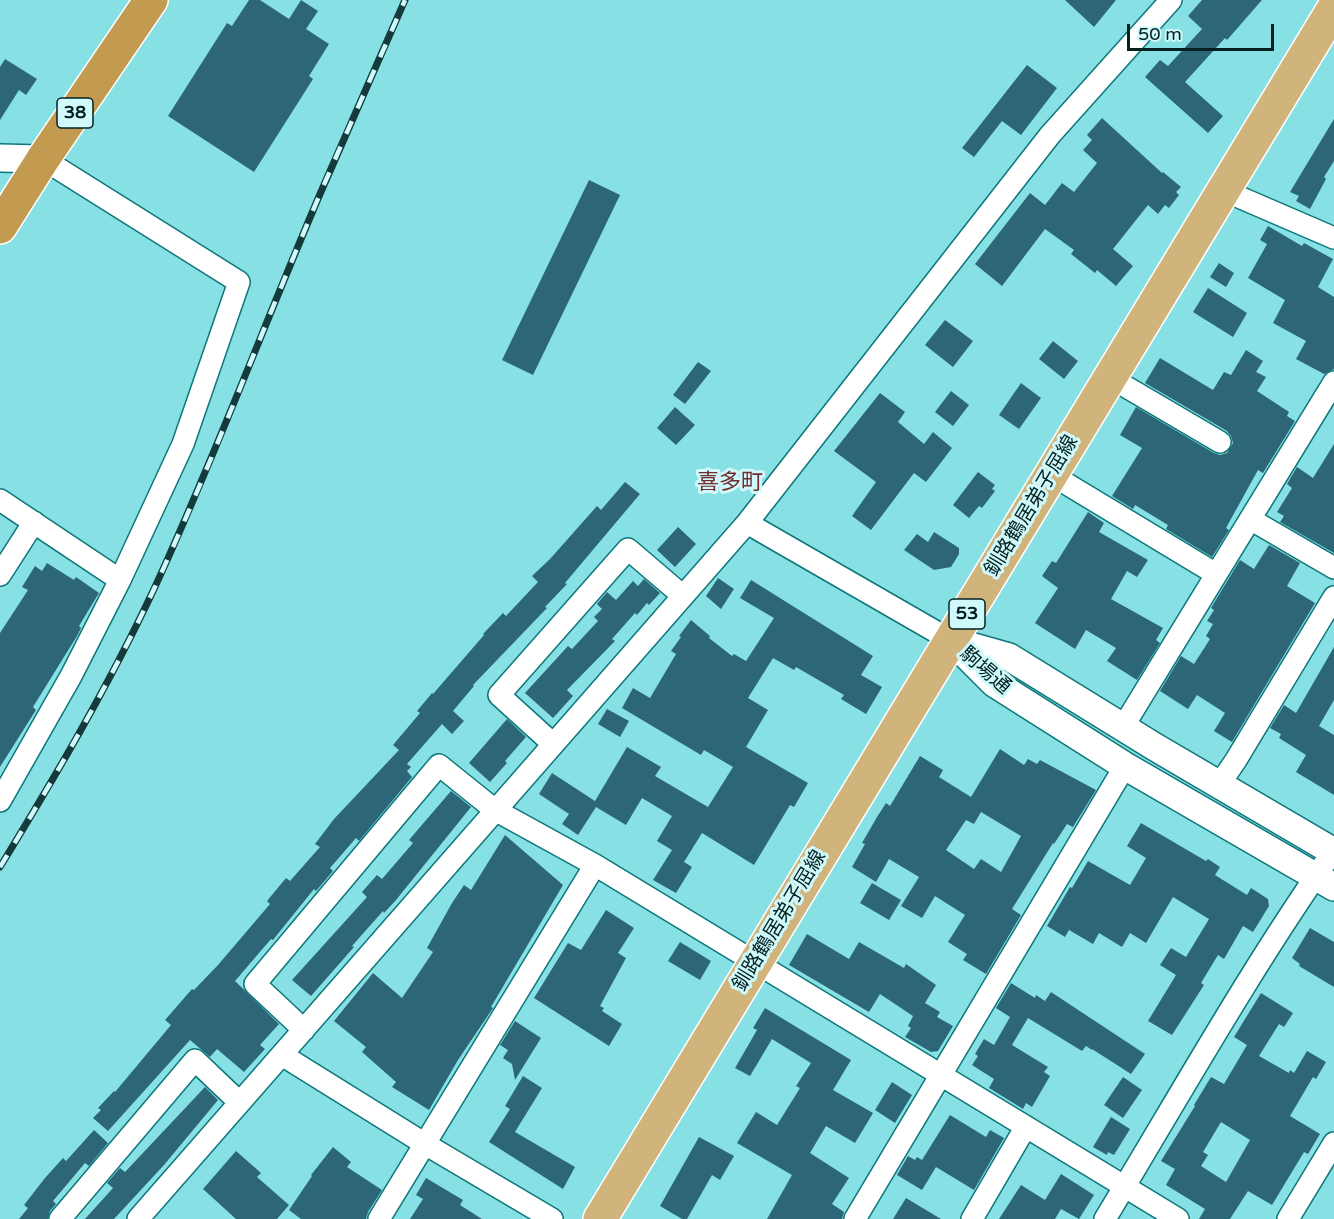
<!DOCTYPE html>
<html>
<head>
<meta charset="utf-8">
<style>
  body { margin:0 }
  #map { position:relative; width:1334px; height:1219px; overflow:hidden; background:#87e0e4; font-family:"Varela Round",sans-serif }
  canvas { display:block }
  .scale { position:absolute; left:1127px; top:24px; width:147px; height:27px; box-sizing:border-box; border:3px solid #042122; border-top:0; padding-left:8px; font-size:18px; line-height:21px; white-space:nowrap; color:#042122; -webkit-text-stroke:4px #cff9fa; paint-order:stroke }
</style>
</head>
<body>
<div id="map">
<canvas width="1334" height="1219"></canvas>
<div class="scale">50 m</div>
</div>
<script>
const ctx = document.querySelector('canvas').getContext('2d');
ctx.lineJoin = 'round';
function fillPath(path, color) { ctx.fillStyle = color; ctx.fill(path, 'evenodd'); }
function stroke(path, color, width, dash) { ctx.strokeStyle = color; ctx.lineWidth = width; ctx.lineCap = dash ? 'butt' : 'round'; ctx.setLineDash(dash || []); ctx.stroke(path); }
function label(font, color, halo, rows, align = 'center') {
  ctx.font = font + ' "Varela Round","Noto Sans JP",sans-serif'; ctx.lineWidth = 6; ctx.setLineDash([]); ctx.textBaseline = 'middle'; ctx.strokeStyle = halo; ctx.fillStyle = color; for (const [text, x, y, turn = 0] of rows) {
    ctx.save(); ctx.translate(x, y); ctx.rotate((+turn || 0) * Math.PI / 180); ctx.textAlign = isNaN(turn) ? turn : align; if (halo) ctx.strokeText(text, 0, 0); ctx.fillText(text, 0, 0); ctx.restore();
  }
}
const building = new Path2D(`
  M249,0H260L289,19L301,0L318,11L306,29L329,44L309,76L313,79L254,172L168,116L227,23L232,26Z
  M1065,0H1116L1094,27Z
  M1202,0H1262L1227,40L1225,38L1185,82L1223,116L1208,133L1145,77L1160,60L1168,66L1202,29L1188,16Z
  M5,59L37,79L26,95L19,90L0,120V67Z
  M1027,65L1057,88L1021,135L1002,121L974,157L962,148Z
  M1102,118L1162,173L1163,172L1181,187L1176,192L1179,195L1169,208L1165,205L1158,214L1148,205L1113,249L1133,266L1116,286L1097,270L1095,273L1071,254L1074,250L1045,229L1002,286L975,264L1030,193L1045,205L1062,183L1074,192L1097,163L1083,150L1092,140L1087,135Z
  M1334,119V161L1324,177L1326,179L1310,209L1296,201L1299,196L1290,192Z
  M589,180L620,195L533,375L502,360Z
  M1268,226L1302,246L1304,243L1333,259L1318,287L1334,297V369L1324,374L1296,359L1306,341L1273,323L1285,300L1248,278L1267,244L1260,240Z
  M1219,263L1234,273L1226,287L1210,277Z
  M1208,288L1247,313L1233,337L1193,312Z
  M945,320L973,341L953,367L925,345Z
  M1053,341L1078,361L1064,379L1039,359Z
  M1246,350L1263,361L1256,372L1266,377L1257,391L1289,412L1287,416L1295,421L1263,473L1258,470L1226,528L1229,530L1212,557L1166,529L1168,525L1135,505L1133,509L1112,496L1142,448L1120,435L1136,407L1214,453L1220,455L1227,453L1233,443L1231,436L1227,431L1145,383L1160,358L1213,390L1224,372L1231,375Z
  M698,362L711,371L685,404L673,395Z
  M1021,383L1041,398L1019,429L999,415Z
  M951,391L969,405L953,426L935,412Z
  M880,393L905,412L898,422L924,444L933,432L952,448L926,482L914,473L871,530L852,516L876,482L834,451Z
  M675,407L695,425L676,445L657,428Z
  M1334,444V553L1280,522L1284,516L1277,512L1292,488L1287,484L1297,467L1313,478Z
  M978,472L995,485L992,489L995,491L982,508L979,506L969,518L953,505Z
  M625,482L640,494L565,583L567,584L545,607L547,608L473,685L474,686L453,711L464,721L452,734L442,724L407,764L411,767L407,771L412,777L359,841L356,838L330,868L333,871L316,891L314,889L273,940L271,939L235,981L279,1024L260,1045L265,1049L244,1072L217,1049L210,1057L190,1040L108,1131L93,1118L101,1110L98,1108L114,1091L115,1092L171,1025L165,1020L192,989L194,990L218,965L270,904L267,901L286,878L290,881L320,847L315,844L334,819L399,750L393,745L420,713L417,711L432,693L433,694L484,635L483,634L503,613L506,616L538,582L532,576L550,559L597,506L601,510Z
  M1088,512L1104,523L1099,532L1148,560L1137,577L1127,571L1111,599L1163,628L1156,640L1160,643L1137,680L1107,661L1116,648L1086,630L1075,649L1035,623L1058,588L1042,576L1052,561L1056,563Z
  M678,527L696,544L675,567L657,550Z
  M934,532L959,548V554L951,567L934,570L904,550L917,534L928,542Z
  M1269,545L1300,563L1287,586L1315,603L1232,742L1214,731L1225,713L1197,695L1188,709L1160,691L1181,656L1194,664L1210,639L1206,636L1213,624L1207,621L1214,610L1211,608L1240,560L1254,569Z
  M47,563L74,580L76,577L99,593L79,626L81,628L77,636L33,707L36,710L0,767V633L28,590L22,587L35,566L42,571Z
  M718,578L734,589L721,609L706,596Z
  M644,579L660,593L649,605L647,603L637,615L635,613L612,639L615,641L567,690L573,696L553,718L525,693L568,646L572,649L598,621L594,617L602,609L597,604L607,592L616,600L633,581L638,586Z
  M751,580L873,656L861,675L882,687L866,714L841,699L844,695L796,667L794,670L773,658L748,698L768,710L746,747L808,783L794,807L790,805L754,865L702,833L684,862L692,867L676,893L653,880L672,850L657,841L672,816L642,798L626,825L596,807L578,835L562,824L569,814L539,794L552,773L595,801L627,747L661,767L655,776L708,807L733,767L704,750L701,755L622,708L633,688L650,698L676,654L671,651L681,637L679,636L691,620L710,636L709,638L732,656L734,654L746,661L774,618L740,598Z
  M1334,647V700L1319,726L1334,735V795L1296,772L1306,755L1279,738L1281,734L1270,728L1284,705L1296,713Z
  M607,709L629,721L620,737L598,724Z
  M507,719L526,737L505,761L507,763L490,782L469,763Z
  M1000,749L1024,765L1028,759L1037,764L1040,760L1096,790L1073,827L1067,824L1054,844L1053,843L1012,909L1021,915L986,974L963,960L967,954L948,942L965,915L935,896L922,918L901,906L919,877L889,859L876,882L852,867L865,844L862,843L877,817L886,803L890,806L920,756L943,770L939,777L971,797ZM981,812L1021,836L1001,872L981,859L974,869L946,850L966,820L974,824Z
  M451,791L471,807L396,900L384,913L383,911L352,946L354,947L311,996L292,980L367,897L362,892L377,875L382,879L413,843L409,840Z
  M1141,823L1206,861L1208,859L1220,867L1215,875L1247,895L1251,888L1268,899L1269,906L1253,932L1243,926L1224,959L1218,955L1201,983L1204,985L1172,1035L1148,1021L1176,975L1160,965L1171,948L1186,957L1209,919L1173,897L1146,943L1130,933L1122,947L1099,933L1093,944L1069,930L1065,937L1047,926L1070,887L1072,888L1088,861L1130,885L1146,858L1127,846Z
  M505,835L563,885L491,1007L493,1008L458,1060L429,1110L392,1087L396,1082L362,1052L366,1047L334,1021L373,973L402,998L433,952L427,948L452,903L464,885L471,890Z
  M872,883L901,900L889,920L860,903Z
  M606,910L634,928L618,953L626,958L600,1006L604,1008L602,1011L622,1024L609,1046L534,998L568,943L581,950Z
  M1310,928L1334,942V987L1299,966L1300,964L1292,958Z
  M807,934L849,959L859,942L904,968L906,964L936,985L925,1003L940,1012L937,1017L953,1026L938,1051L931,1052L905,1037L911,1028L908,1026L913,1016L880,994L869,1012L789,965Z
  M680,942L711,961L700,980L668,961Z
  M1011,983L1035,998L1036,995L1045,1001L1051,992L1145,1054L1131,1074L1092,1049V1050L1086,1046L1082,1051L1028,1018L1012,1045L1048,1067L1044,1072L1050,1076L1032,1107L1026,1103L1023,1109L989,1088L994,1079L972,1065L978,1056L975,1054L984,1039L994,1045L1010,1017L996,1008Z
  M1261,993L1293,1013L1284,1027L1279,1024L1259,1056L1289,1073L1290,1070L1294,1073L1307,1051L1326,1062L1316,1079L1313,1077L1290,1116L1320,1134L1308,1154L1304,1152L1272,1205L1248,1191L1230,1219H1199L1205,1209L1166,1185L1175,1169L1161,1161L1195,1106L1194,1105L1211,1077L1224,1084L1247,1045L1234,1037ZM1221,1122L1250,1140L1226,1182L1201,1166L1208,1155L1203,1152Z
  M765,1008L851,1060L833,1090L873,1113L855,1143L826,1126L810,1153L849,1178L832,1204L844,1212L842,1219H767L792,1175L737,1143L756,1112L777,1125L800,1088L796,1086L811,1063L772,1039L750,1076L735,1068L757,1030L753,1028Z
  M515,1021L541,1038L515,1080L512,1064L503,1058L508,1050L500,1045Z
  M523,1076L542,1088L515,1132L575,1167L563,1189L489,1142L510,1109L505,1106Z
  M1123,1077L1142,1090L1123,1118L1104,1105Z
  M892,1082L912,1095L895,1123L875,1110Z
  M205,1087L218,1100L164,1165L114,1219H85L113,1188L107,1183L120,1168L125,1172Z
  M950,1115L986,1137L990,1130L1004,1138L974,1190L936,1167L922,1190L897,1175L908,1156L915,1160L917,1157L922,1160Z
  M1111,1117L1130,1129L1114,1155L1108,1152L1107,1155L1093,1147Z
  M94,1130L108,1143L89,1166L85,1163L53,1201L56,1204L50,1211L48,1219H19L28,1208L24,1205L45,1178L63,1158L66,1161Z
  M699,1137L734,1156L720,1180L712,1175L687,1219H682L660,1206Z
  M333,1147L351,1162L347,1167L382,1190L368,1212L366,1219H301L289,1210L312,1176L311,1175Z
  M236,1151L261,1173L257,1177L289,1205L277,1219H236L203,1189Z
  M1061,1174L1094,1195L1079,1219L1061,1209L1055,1219H999L1021,1185L1045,1200Z
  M426,1178L463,1200L460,1205L482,1219H410L423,1199L416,1195Z
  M906,1198L941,1219H893Z`);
const minor = new Path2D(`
  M1225,191L1334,238
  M1111,378L1220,442
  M1052,475L1216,574
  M0,500L120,580
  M1250,519L1334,568
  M747,523L952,641
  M0,575L34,522
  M1123,727L1334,382
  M553,744L499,695L628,549L683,596
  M1219,785L1236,760L1334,597
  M0,801L71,676L120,580L183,444L239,282L43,159
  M304,1030L255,984L439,765L495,810L595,865L1178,1219
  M282,1055L425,1144L552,1219
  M60,1219L195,1060L239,1102
  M138,1219L747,523L1050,135L1171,0
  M379,1219L595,865
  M855,1219L1125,766
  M972,1219L1025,1128
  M1105,1219C1180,1095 1251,968 1334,850
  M1288,1219L1334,1143`);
const tertiary = new Path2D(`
  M0,158L43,159
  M952,641L994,683L1125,766L1334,887
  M956,642L1009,657L1155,747L1334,852`);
const primary = new Path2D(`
  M600,1219L1334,8`);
const trunk = new Path2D(`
  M0,227L43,159L151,0`);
const rail = new Path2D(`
  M0,867C55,777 109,685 154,589C214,459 264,325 320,194C348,129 377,65 405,0`);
const shields = [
  [75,113,36],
  [967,614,36]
];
const shieldNames = [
  ["38",75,113],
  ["53",967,614]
];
const streetNames = [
  ["釧路鶴居弟子屈線",1032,506,-59],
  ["駒場通",985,671,41],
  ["釧路鶴居弟子屈線",780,921,-59]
];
const quarterNames = [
  ["喜多町",730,483]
];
fillPath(building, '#2d6777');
stroke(minor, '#0c777b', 24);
stroke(tertiary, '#0c777b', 30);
stroke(primary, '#fff', 36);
stroke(trunk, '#fff', 36);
stroke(minor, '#fff', 21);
stroke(tertiary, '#fff', 27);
stroke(primary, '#d1b47c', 33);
stroke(trunk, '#c29b50', 33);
stroke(rail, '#153a3b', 7);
stroke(rail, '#cff9fa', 4.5, [14]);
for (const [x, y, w] of shields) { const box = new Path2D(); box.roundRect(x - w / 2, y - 15, w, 30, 4.5); ctx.fillStyle = '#cff9fa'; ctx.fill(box); stroke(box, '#042122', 1.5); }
label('bold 18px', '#042122', null, shieldNames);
label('20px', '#042122', '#cff9fa', streetNames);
label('22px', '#732d31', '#cff9fa', quarterNames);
</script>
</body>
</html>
